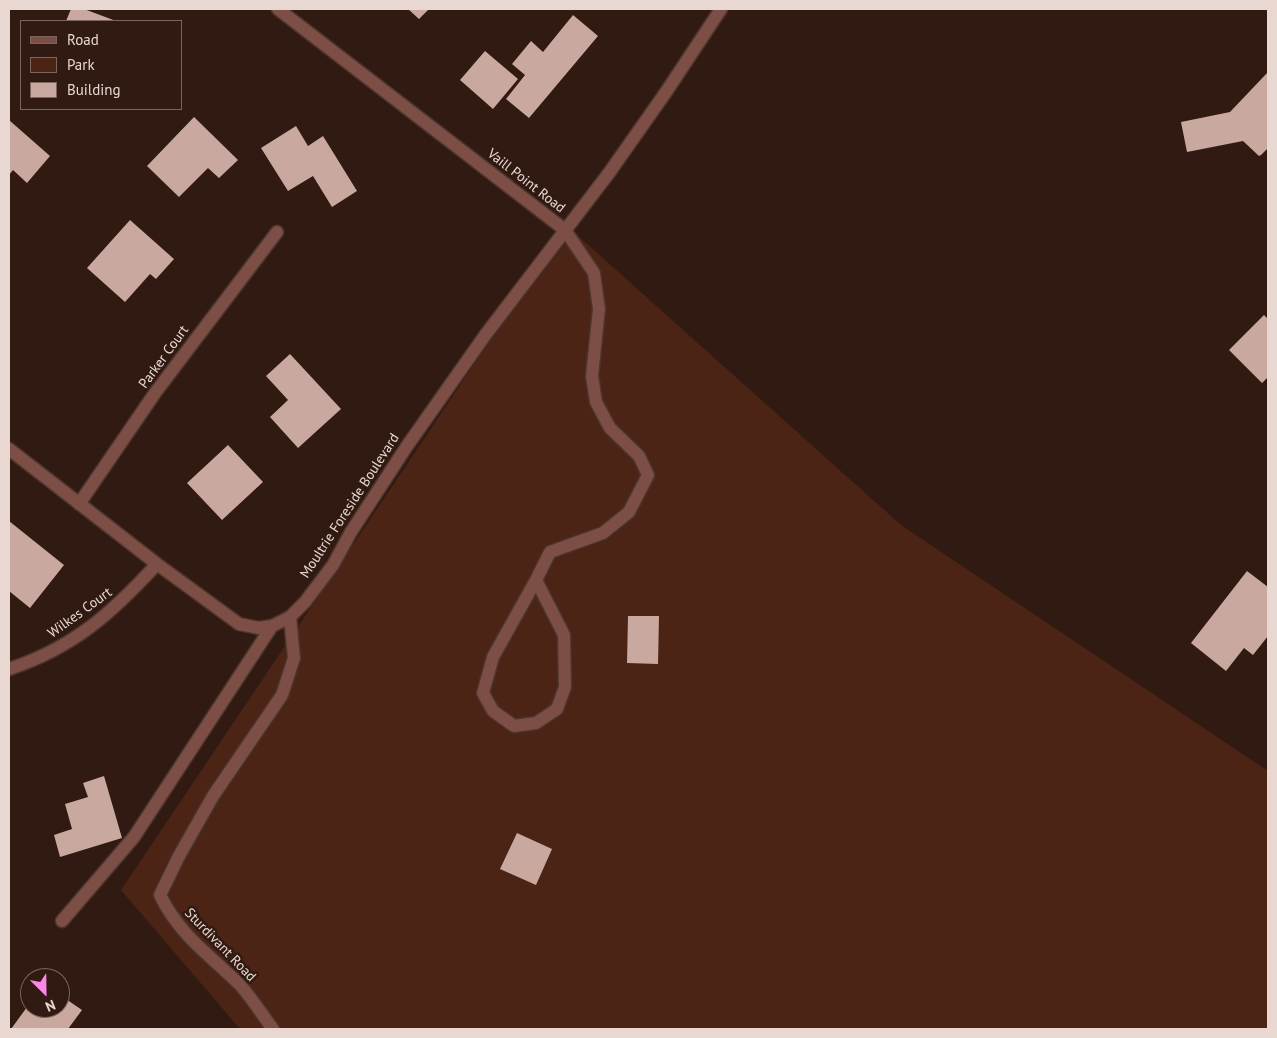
<!DOCTYPE html>
<html>
<head>
<meta charset="utf-8">
<style>
  body { margin:0 }
  #map { position:relative; width:1277px; height:1038px; overflow:hidden; background:#311a11; font-family:"PT Sans",sans-serif }
  canvas { display:block }
  .frame { position:absolute; inset:0; border:10px solid #e9d8d2; pointer-events:none }
  .legend { position:absolute; left:20px; top:20px; width:162px; height:90px; box-sizing:border-box; background:#311a11; border:1px solid #7b665e; margin:0; padding:6px 9px; list-style:none; font-size:15px; color:#e9d8d2 }
  .legend li { display:flex; align-items:center; gap:10px; height:25px }
  .legend b { width:25px; border:1px solid #7b665e }
  .north { position:absolute; left:20px; top:968px; width:50px; height:50px; box-sizing:border-box; background:#311a11; border:1px solid #7b665e; border-radius:50%; rotate:157deg; font-size:14px; font-weight:700; line-height:20px; text-align:center; color:#e9d8d2 }
  .north::after { content:''; display:block; margin:auto; width:18px; height:22px; background:#fb87e6; clip-path:polygon(50% 0,100% 100%,50% 72%,0 100%) }
</style>
</head>
<body>
<div id="map">
<canvas width="1277" height="1038"></canvas>
<div class="frame"></div>
<ul class="legend">
<li><b style="height:6px;background:#7c4e46"></b>Road</li>
<li><b style="height:14px;background:#4b2416"></b>Park</li>
<li><b style="height:14px;background:#c9a89f"></b>Building</li>
</ul>
<div class="north">N</div>
</div>
<script>
const ctx = document.querySelector('canvas').getContext('2d');
ctx.lineJoin = 'round';
function fillPath(path, color) { ctx.fillStyle = color; ctx.fill(path, 'evenodd'); }
function stroke(path, color, width, dash) { ctx.strokeStyle = color; ctx.lineWidth = width; ctx.lineCap = dash ? 'butt' : 'round'; ctx.setLineDash(dash || []); ctx.stroke(path); }
function label(font, color, halo, rows, align = 'center') {
  ctx.font = font + ' "PT Sans",sans-serif'; ctx.lineWidth = 5; ctx.setLineDash([]); ctx.textBaseline = 'middle'; ctx.strokeStyle = halo; ctx.fillStyle = color; for (const [text, x, y, turn = 0] of rows) {
    ctx.save(); ctx.translate(x, y); ctx.rotate((+turn || 0) * Math.PI / 180); ctx.textAlign = isNaN(turn) ? turn : align; if (halo) ctx.strokeText(text, 0, 0); ctx.fillText(text, 0, 0); ctx.restore();
  }
}
const green = new Path2D(`
  M567,226L901,525L1268,771V1029H240L121,890Z`);
const building = new Path2D(`
  M71,9H84L116,21H66Z
  M408,9H429L419,19Z
  M573,15L598,36L529,118L506,99L525,75L512,64L531,41L543,52Z
  M485,51L518,79L493,109L460,80Z
  M1268,72V148L1261,155L1259,156L1243,141L1187,152L1181,122L1230,112Z
  M194,117L238,160L219,178L208,168L179,197L147,166Z
  M9,120L50,156L27,183L13,170L9,175Z
  M296,126L308,146L323,136L357,191L332,207L313,176L288,191L261,148Z
  M130,220L174,259L156,279L150,274L125,302L87,268Z
  M1264,315L1268,319V377L1262,383L1229,350Z
  M290,354L341,409L298,448L270,417L288,400L266,376Z
  M228,445L263,482L222,520L187,483Z
  M9,521L64,565L30,608L9,591Z
  M1247,571L1268,587V636L1253,655L1244,648L1226,671L1191,643Z
  M628,616H659L658,664L627,663Z
  M104,776L122,838L60,857L54,835L72,829L65,804L88,797L83,783Z
  M517,833L552,849L536,885L500,869Z
  M60,995L82,1010L68,1029H11L30,1003V1008H60Z`);
const minor = new Path2D(`
  M278,9L565,230L594,273L599,309L592,376L596,402L610,428L639,456L648,475L629,512L603,533L550,552L536,580L493,657L483,693L493,711L514,726L536,723L557,709L565,687L564,635L536,580
  M9,449L157,564L239,624L259,628L272,626L290,617L305,602L333,565L351,532L407,446L486,334L609,173L666,92L721,9
  M79,504L155,393L277,232
  M9,669C73,648 112,613 157,564
  M62,921L134,837L272,626
  M273,1029C262,1015 252,998 240,985C209,954 180,936 160,895L179,856L213,796L282,695L294,658L290,617`);
const streetNames = [
  ["Vaill Point Road",526,181,38],
  ["Parker Court",164,357,-54],
  ["Moultrie Foreside Boulevard",350,506,-57],
  ["Wilkes Court",80,613,-36],
  ["Sturdivant Road",220,945,46]
];
fillPath(green, '#4b2416');
fillPath(building, '#c9a89f');
stroke(minor, '#4b352c', 15);
stroke(minor, '#7c4e46', 12);
label('14px', '#e9d8d2', '#311a11', streetNames);
</script>
</body>
</html>
